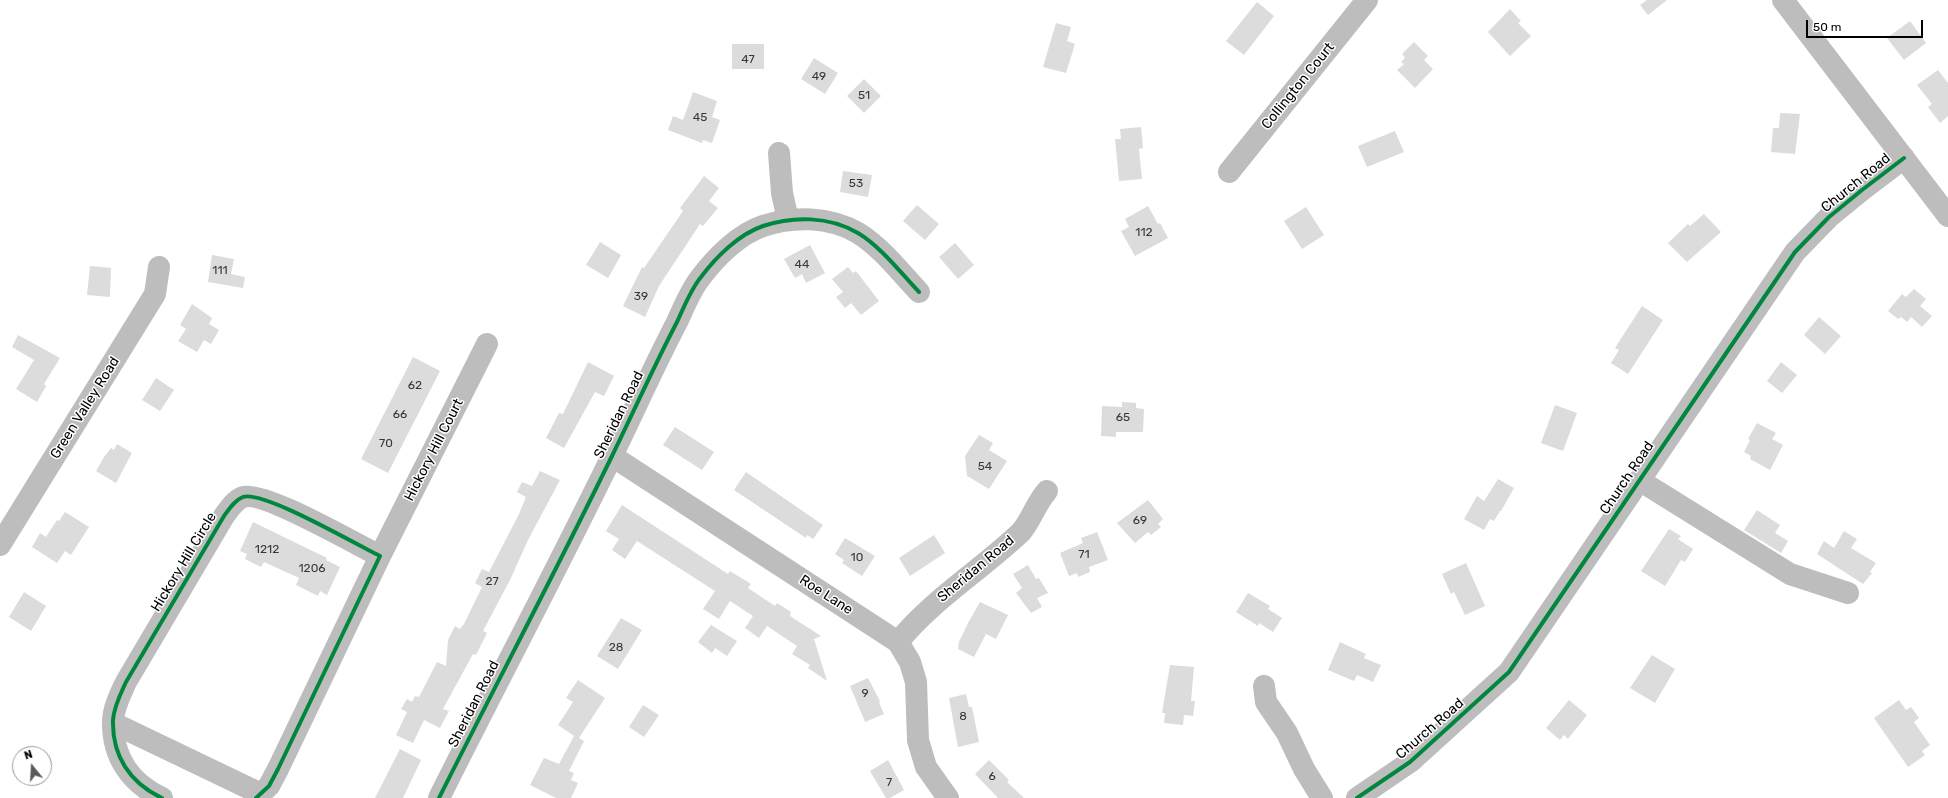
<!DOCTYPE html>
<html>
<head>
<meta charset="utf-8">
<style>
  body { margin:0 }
  #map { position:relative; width:1948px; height:798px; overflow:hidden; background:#fff; font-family:Rubik,sans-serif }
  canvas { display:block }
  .north { position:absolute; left:12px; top:746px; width:40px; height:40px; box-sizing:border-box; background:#fff; border:1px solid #999; border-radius:50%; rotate:342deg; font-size:11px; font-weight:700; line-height:16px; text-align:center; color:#000 }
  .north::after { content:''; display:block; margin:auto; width:14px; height:18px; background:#595959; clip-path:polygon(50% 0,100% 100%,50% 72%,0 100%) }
  .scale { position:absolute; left:1806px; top:20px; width:117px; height:18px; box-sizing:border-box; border:2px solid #000; border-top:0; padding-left:5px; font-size:12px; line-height:14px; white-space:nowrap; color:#000; -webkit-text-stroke:3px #fff; paint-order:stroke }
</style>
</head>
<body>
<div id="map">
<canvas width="1948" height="798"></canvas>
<div class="north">N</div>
<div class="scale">50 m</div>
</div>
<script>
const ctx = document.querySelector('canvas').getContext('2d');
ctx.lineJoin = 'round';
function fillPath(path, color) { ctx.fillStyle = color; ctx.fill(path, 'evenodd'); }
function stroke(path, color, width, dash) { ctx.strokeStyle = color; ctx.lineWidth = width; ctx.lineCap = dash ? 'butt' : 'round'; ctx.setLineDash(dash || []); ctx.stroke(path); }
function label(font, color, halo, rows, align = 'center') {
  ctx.font = font + ' Rubik,sans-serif'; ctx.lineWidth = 3; ctx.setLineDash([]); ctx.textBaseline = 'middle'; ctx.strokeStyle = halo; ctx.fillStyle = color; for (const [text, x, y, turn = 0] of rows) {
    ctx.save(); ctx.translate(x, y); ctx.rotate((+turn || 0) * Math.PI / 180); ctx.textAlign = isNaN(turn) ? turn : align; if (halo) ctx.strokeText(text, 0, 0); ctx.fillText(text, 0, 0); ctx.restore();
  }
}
const building = new Path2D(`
  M1647,0H1667L1648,15L1640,5Z
  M1257,2L1274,16L1244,55L1226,41Z
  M1510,9L1521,21L1518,23L1531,36L1510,56L1488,32Z
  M1910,21L1926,43L1904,60L1887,38Z
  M1056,23L1071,27L1067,41L1075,44L1066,73L1043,67Z
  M1414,42L1428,56L1424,60L1433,69L1415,88L1397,70L1404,64L1401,62L1405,58L1402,54Z
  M732,44H764V69H732Z
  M814,58L838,73L825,94L801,79Z
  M1938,70L1948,83V116L1940,123L1928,107L1932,104L1917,85Z
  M864,79L881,96L864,113L847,96Z
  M693,92L717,101L712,117L720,120L712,143L703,140L702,143L668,130L673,116L683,120Z
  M1780,113L1800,114L1795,154L1771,152L1773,128H1779Z
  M1141,127L1143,148L1139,149L1142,179L1119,181L1115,139H1121L1120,129Z
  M1395,131L1404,152L1367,167L1358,146Z
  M843,171L872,175L868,197L840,192Z
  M704,176L719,188L709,201L718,208L703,226L700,224L659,286L645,317L623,306L642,267L644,268L683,211L680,208Z
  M917,205L939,224L925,240L903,221Z
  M1148,206L1158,224L1160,223L1168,238L1135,256L1121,231L1129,227L1125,219Z
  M1306,207L1324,235L1302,249L1284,221Z
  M1704,214L1721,232L1687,262L1668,243L1688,224L1690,226Z
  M600,242L621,255L608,278L586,265Z
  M955,243L974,265L958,279L939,257Z
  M810,245L825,273L806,283L802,274L795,278L784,259Z
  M212,255L234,259L231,274L245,277L243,288L208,282Z
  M90,266L111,268L110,297L87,295Z
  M848,267L853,273L856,271L879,301L861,315L851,303L845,308L836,297L843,292L832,279Z
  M1914,289L1926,299L1920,306L1932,316L1922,327L1911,317L1907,322L1901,317L1898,319L1888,311L1902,294L1906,297Z
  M192,304L212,318L209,324L219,330L211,344L204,340L197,352L178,341L186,329L180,325Z
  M1642,306L1663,320L1628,374L1611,363L1619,350L1615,348Z
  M1819,317L1841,336L1825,354L1804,335Z
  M18,335L60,358L44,384L46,386L37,402L16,389L34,360L12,347Z
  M413,357L440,371L388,473L361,459Z
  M588,362L614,376L604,396L595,392L564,448L546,438L559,413L563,414Z
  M1781,362L1797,375L1782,393L1767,381Z
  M156,378L174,390L160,411L142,400Z
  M1122,402L1136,403V408L1144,409L1143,432H1116V437L1101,436L1102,406L1122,407Z
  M1555,405L1577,413L1563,451L1541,443Z
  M1757,423L1776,433L1772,439L1783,445L1770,470L1750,459L1751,456L1744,452L1750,440L1748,439Z
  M675,427L714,452L702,470L663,445Z
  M979,435L993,443L989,450L1007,461L989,489L967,476L965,456Z
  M117,444L132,453L116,483L96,471L104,457L111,448L114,450Z
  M540,471L560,480L528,540L510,580L483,631L487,633L476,655L473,654L443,709L449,711L440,728L424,720L413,743L396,735L407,712L401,709L407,699L412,702L415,696L419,697L437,662L446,666L448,640L455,626L460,629L464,624L482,587L475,583L482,569L489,572L519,514L526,497L517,492L522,482L532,486Z
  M746,472L823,525L813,539L807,535L806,538L734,490Z
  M1498,479L1514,488L1501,511H1500L1494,521L1490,519L1484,530L1464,519L1477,496L1484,501Z
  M1148,500L1163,519L1158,524L1161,527L1151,535L1148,532L1135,543L1117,523Z
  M622,505L728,574L730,571L751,584L748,588L775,606L777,603L791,612L790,616L821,636L814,639L827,681L808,668L810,665L792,654L797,646L767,626L759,638L745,628L753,616L730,601L719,619L703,609L715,591L637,541L625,559L612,550L619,539L606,531Z
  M1757,510L1780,525L1775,533L1788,541L1781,553L1744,530Z
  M65,512L89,527L71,555L65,551L57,563L32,547L40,533L46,537L57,520L59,521Z
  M253,522L327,558L326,560L340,567L327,595L320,591L318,596L296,585L299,578L264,562L261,567L245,559L247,554L240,551Z
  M1669,529L1681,536L1678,539L1693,549L1685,562L1681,560L1665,586L1641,571Z
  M1844,531L1857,539L1851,548L1876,563L1870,572L1872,573L1863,584L1817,554L1824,541L1834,548Z
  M1097,532L1108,560L1089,567L1090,572L1078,577L1077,573L1069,576L1060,553L1083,543L1081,538Z
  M934,535L945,553L910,576L899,558Z
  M845,538L875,556L862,576L842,563L844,560L835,554Z
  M1466,563L1485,606L1465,615L1454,592L1451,594L1442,574Z
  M1028,565L1036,579L1039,578L1048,593L1037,598L1042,607L1031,613L1016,593L1022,588L1013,574Z
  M24,592L46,606L31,631L9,617Z
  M1248,593L1270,606L1268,609L1282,618L1273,632L1259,623L1258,626L1236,612Z
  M980,602L1008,615L996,639L986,634L974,657L958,649L959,642L968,623Z
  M621,618L642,630L618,669L597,656Z
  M711,625L737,641L727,656L715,648L712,653L698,642Z
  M1340,642L1366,654L1364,658L1381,665L1373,682L1357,675L1354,681L1328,670Z
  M1652,655L1675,669L1655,703L1630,688Z
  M1170,665L1194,667L1191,701H1195L1193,716L1184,715L1183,725L1164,723L1165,713H1162Z
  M868,678L880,701L879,702L884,714L865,722L850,686Z
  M578,680L605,698L579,738L584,741L569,771L574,773L571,780L578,783L571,798H556L530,785L544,758L559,764L574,736L558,725L573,702L566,698Z
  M966,694L969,707H972L979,742L958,747L949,698Z
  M1569,700L1587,715L1568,739L1564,735L1560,740L1546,728Z
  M1899,700L1906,710L1911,707L1919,718L1914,722L1930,745L1922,751L1925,755L1908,767L1874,718Z
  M643,705L659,715L644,737L629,727Z
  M400,749L421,760L403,798H375Z
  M888,760L904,790L890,798H886L870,771Z
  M989,760L1009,780L1007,782L1024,798H998L975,774Z`);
const minor = new Path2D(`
  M1783,0L1948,216
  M779,153L782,193L788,220
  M1229,172L1367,0
  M612,456L898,642L910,662L916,682L918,740L926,767L948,798
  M1639,480L1790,574L1848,593
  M0,545L155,294L159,267
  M380,556L487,344
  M898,642C933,599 981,570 1021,532C1031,521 1036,503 1047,491
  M1264,686L1266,702L1287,733L1304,769L1322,798
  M113,723L261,794
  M162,798C130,783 112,756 113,720C114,706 121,693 126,682L224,516C229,509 235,500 243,497C263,490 357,545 380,556L278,769L269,786L256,798
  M439,798C496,684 556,571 612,456C634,411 654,366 677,322C684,307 691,289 701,277C716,257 739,234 763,226C793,216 829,216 858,233C881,247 900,272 919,292
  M1357,798L1410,762L1509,672L1795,252L1829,217L1862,190L1904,158`);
const cycleway = new Path2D(`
  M162,798C130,783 112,756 113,720C114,706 121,693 126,682L224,516C229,509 235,500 243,497C263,490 357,545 380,556L278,769L269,786L256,798
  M439,798C496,684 556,571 612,456C634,411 654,366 677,322C684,307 691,289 701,277C716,257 739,234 763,226C793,216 829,216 858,233C881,247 900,272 919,292
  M1357,798L1410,762L1509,672L1795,252L1829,217L1862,190L1904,158`);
const numberNames = [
  ["47",748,60],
  ["49",819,77],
  ["51",864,96],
  ["45",700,118],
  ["53",856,184],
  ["112",1144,233],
  ["44",802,265],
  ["111",220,271],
  ["39",641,297],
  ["62",415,386],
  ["66",400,415],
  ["65",1123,418],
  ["70",386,444],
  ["54",985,467],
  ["69",1140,521],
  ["1212",267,550],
  ["71",1084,555],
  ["10",857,558],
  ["1206",312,569],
  ["27",492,582],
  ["28",616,648],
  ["9",865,694],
  ["8",963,717],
  ["6",992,777],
  ["7",889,783]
];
const streetNames = [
  ["Collington Court",1298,86,-51],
  ["Church Road",1856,183,-39],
  ["Green Valley Road",85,408,-58],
  ["Sheridan Road",619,415,-64],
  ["Hickory Hill Court",434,450,-63],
  ["Church Road",1627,478,-56],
  ["Hickory Hill Circle",184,562,-59],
  ["Sheridan Road",976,569,-40],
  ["Roe Lane",826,595,33],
  ["Sheridan Road",474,704,-63],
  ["Church Road",1430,729,-41]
];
fillPath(building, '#dcdcdc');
stroke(minor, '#bdbdbd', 22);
stroke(cycleway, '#00873e', 4);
label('12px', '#373737', null, numberNames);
label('14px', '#000', '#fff', streetNames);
</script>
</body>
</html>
